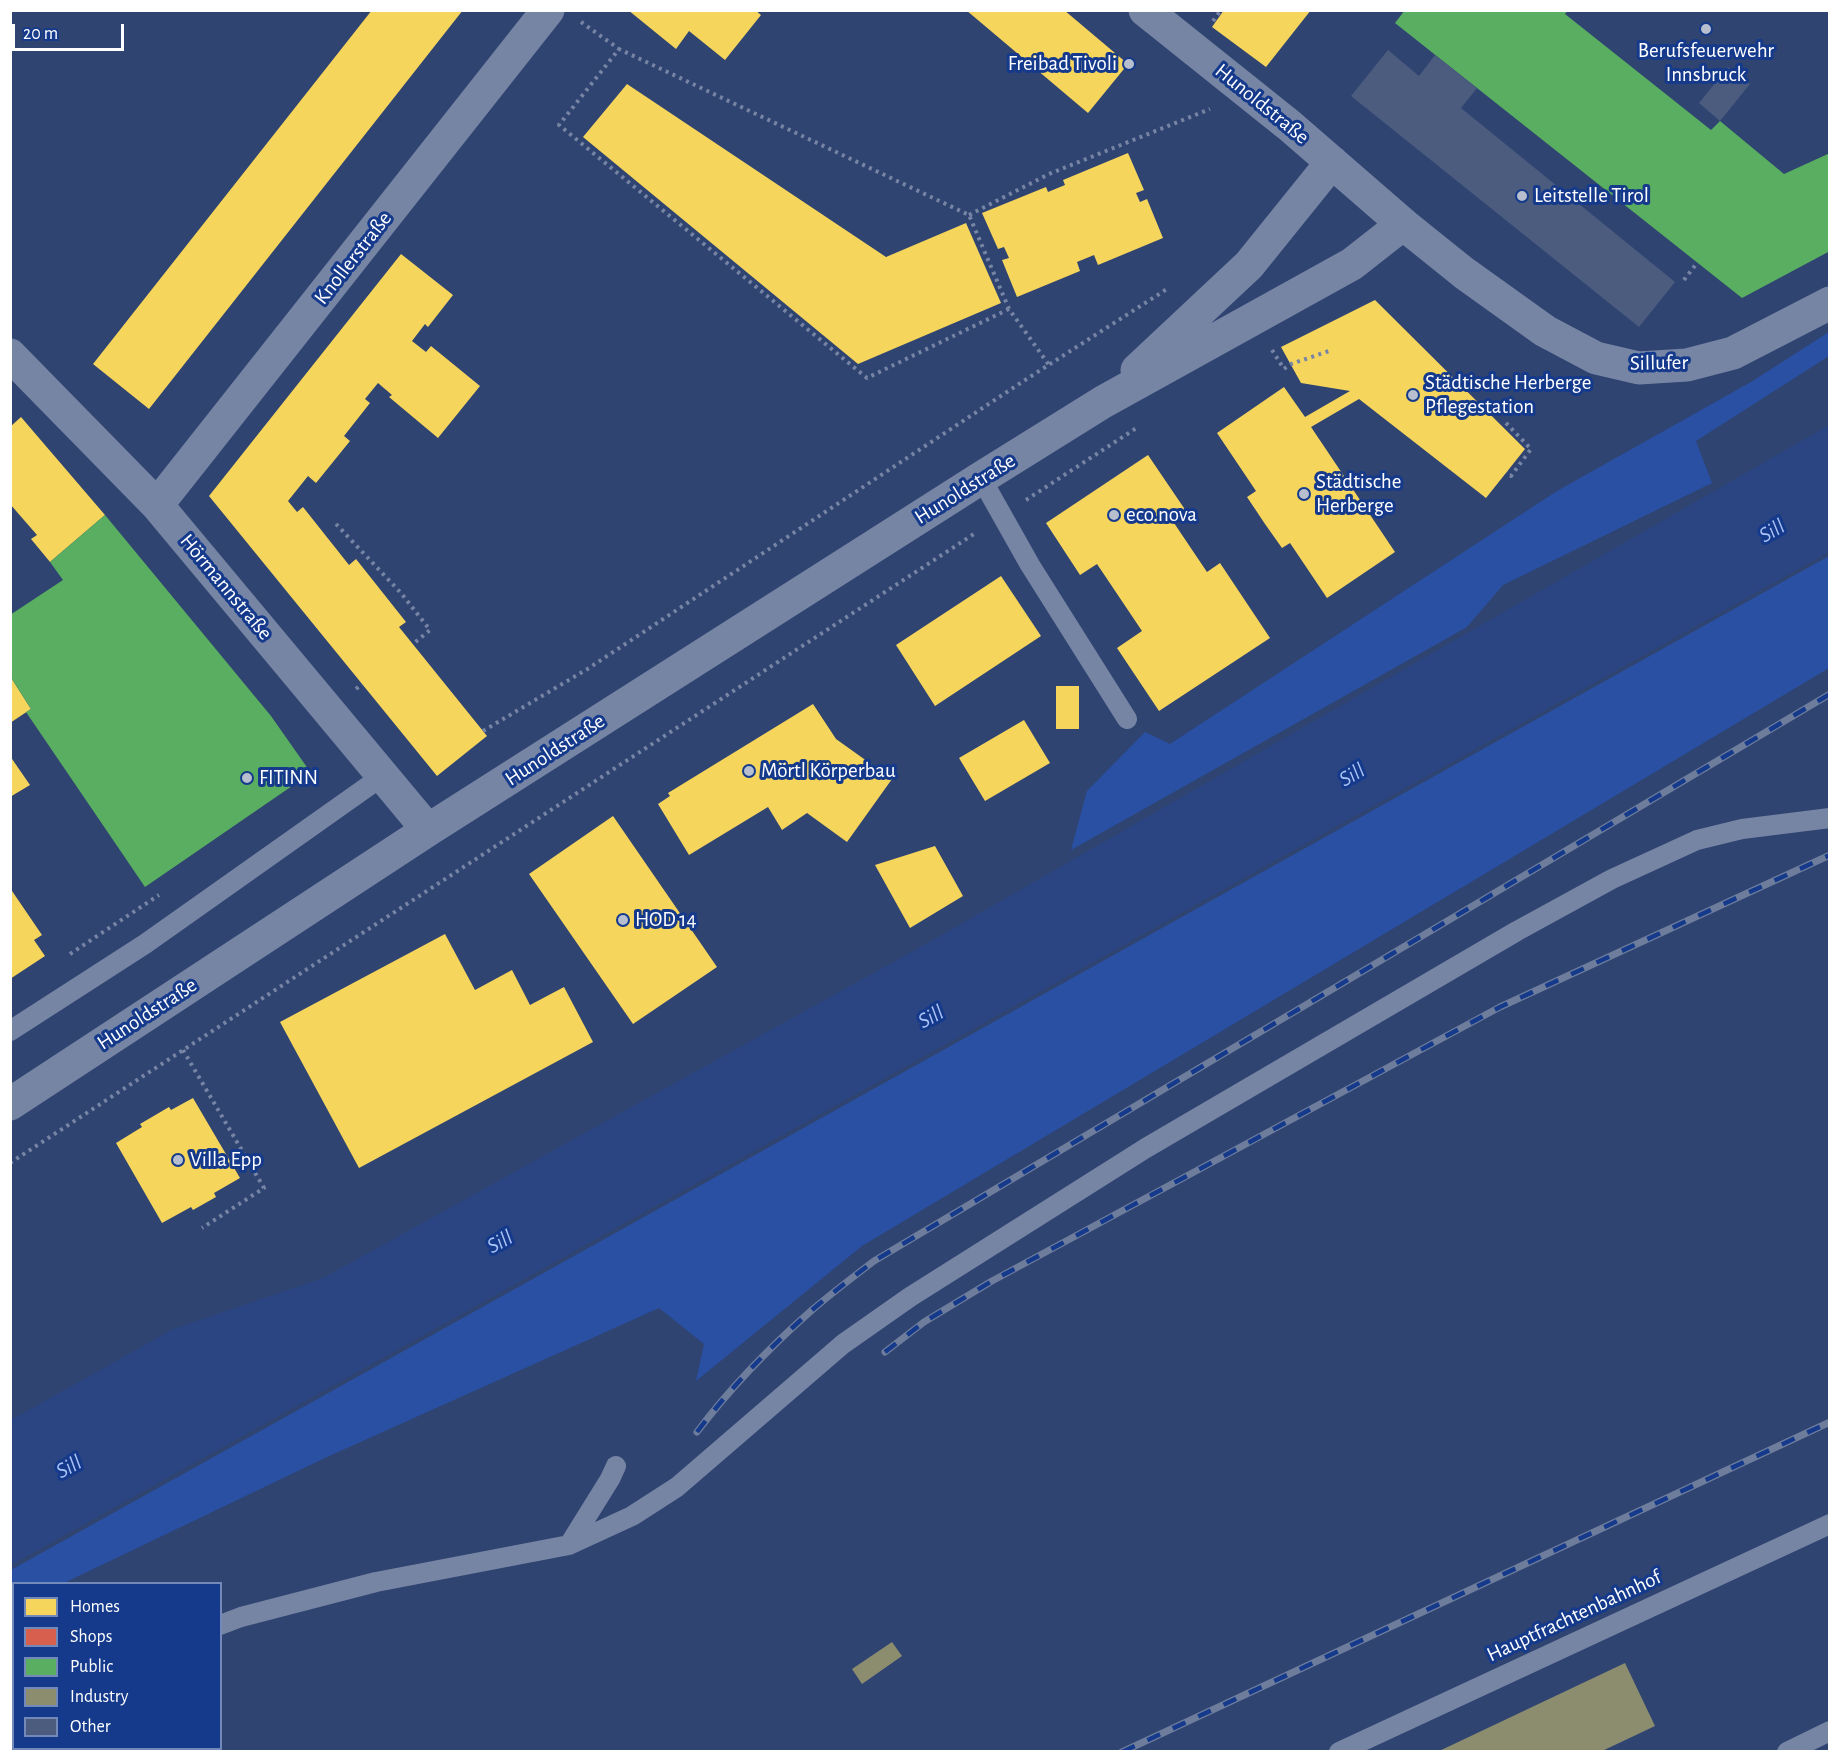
<!DOCTYPE html>
<html>
<head>
<meta charset="utf-8">
<style>
  body { margin:0 }
  #map { position:relative; width:1840px; height:1762px; overflow:hidden; background:#304471; font-family:"Alegreya Sans",sans-serif }
  canvas { display:block }
  .frame { position:absolute; inset:0; border:12px solid #fff; pointer-events:none }
  .legend { position:absolute; left:12px; top:1582px; width:210px; height:168px; box-sizing:border-box; background:#153a8c; border:2px solid #7389ba; margin:0; padding:8px 10px; list-style:none; font-size:18px; color:#fff }
  .legend li { display:flex; align-items:center; gap:12px; height:30px }
  .legend b { width:30px; border:2px solid #7389ba }
  .scale { position:absolute; left:12px; top:24px; width:112px; height:27px; box-sizing:border-box; border:3px solid #fff; border-top:0; padding-left:8px; font-size:18px; line-height:21px; white-space:nowrap; color:#fff; -webkit-text-stroke:4px #153a8c; paint-order:stroke }
</style>
</head>
<body>
<div id="map">
<canvas width="1840" height="1762"></canvas>
<div class="frame"></div>
<ul class="legend">
<li><b style="height:16px;background:#f6d55c"></b>Homes</li>
<li><b style="height:16px;background:#d6604d"></b>Shops</li>
<li><b style="height:16px;background:#5aae61"></b>Public</li>
<li><b style="height:16px;background:#8c8c6e"></b>Industry</li>
<li><b style="height:16px;background:#4b5c7f"></b>Other</li>
</ul>
<div class="scale">20 m</div>
</div>
<script>
const ctx = document.querySelector('canvas').getContext('2d');
ctx.lineJoin = 'round';
function fillPath(path, color) { ctx.fillStyle = color; ctx.fill(path, 'evenodd'); }
function stroke(path, color, width, dash) { ctx.strokeStyle = color; ctx.lineWidth = width; ctx.lineCap = dash ? 'butt' : 'round'; ctx.setLineDash(dash || []); ctx.stroke(path); }
function label(font, color, halo, rows, align = 'center') {
  ctx.font = font + ' "Alegreya Sans",sans-serif'; ctx.lineWidth = 6; ctx.setLineDash([]); ctx.textBaseline = 'middle'; ctx.strokeStyle = halo; ctx.fillStyle = color; for (const [text, x, y, turn = 0] of rows) {
    ctx.save(); ctx.translate(x, y); ctx.rotate((+turn || 0) * Math.PI / 180); ctx.textAlign = isNaN(turn) ? turn : align; if (halo) ctx.strokeText(text, 0, 0); ctx.fillText(text, 0, 0); ctx.restore();
  }
}
const green = new Path2D(`
  M1829,332V356L1696,441L1712,483L1503,585L1467,627L1071,850L1087,791L1145,732L1170,744L1557,491L1751,382Z
  M1829,556V668L862,1246L696,1381L704,1344L659,1308L327,1457L64,1583L14,1584L13,1608L11,1609V1570Z`);
const water = new Path2D(`
  M1829,425V552L11,1565V1420L173,1329L323,1278L933,940Z`);
const homes = new Path2D(`
  M372,10H463L149,409L93,364Z
  M628,10H755L761,15L725,60L689,31L676,49Z
  M966,10H1064L1128,64L1088,113Z
  M1224,10L1232,12L1234,10H1311L1266,67L1212,27Z
  M627,84L886,257L966,223L1001,303L858,364L583,137Z
  M1128,153L1144,190L1136,193L1140,202L1147,199L1163,238L1098,265L1094,255L1077,262L1080,271L1017,297L1002,260L1009,258L1004,247L998,249L982,213L1046,187L1048,192L1065,185L1063,180Z
  M401,254L453,295L428,327L425,324L412,341L426,352L431,346L480,386L438,438L389,397L392,395L378,383L365,399L370,403L344,436L350,441L316,483L308,476L288,501L297,512L303,507L349,565L356,559L406,622L399,627L487,736L437,776L209,496Z
  M1375,300L1525,449L1486,498L1359,399L1311,427L1395,552L1327,598L1290,543L1282,548L1265,524L1247,497L1256,491L1217,433L1284,387L1305,417L1350,391L1301,383L1281,347Z
  M21,417L105,515L50,562L31,539L37,535L10,504V427Z
  M1148,455L1186,511L1172,520L1207,572L1220,563L1270,638L1159,711L1117,648L1142,631L1097,564L1080,575L1046,523Z
  M1001,576L1041,636L935,706L896,645Z
  M10,676L31,709L10,723Z
  M1056,686H1079V729H1056Z
  M813,704L836,739L892,779L847,842L807,813L782,830L768,807L689,855L658,804L670,796L668,793Z
  M1024,720L1050,763L985,801L959,758Z
  M10,756L30,785L10,797Z
  M613,816L717,967L633,1024L529,874Z
  M935,846L963,896L910,928L875,865Z
  M10,888L42,935L34,940L45,956L10,979Z
  M445,934L475,990L512,970L530,1005L564,987L593,1042L359,1168L280,1022Z
  M193,1098L240,1178L214,1193L216,1197L193,1210L191,1207L162,1223L116,1143L142,1127L140,1124L169,1107L171,1110Z`);
const shops = new Path2D(`
  M50,1748L80,1750V1752H45Z`);
const public = new Path2D(`
  M1405,10H1568L1565,14L1711,130L1720,121L1784,174L1830,153V251L1742,298L1395,23Z
  M105,515L271,716L311,773L145,887L26,712L31,709L10,676V615L63,580L50,562Z`);
const industry = new Path2D(`
  M892,1642L902,1656L862,1684L852,1669Z
  M1625,1663L1655,1726L1600,1752H1437Z`);
const building = new Path2D(`
  M1388,50L1419,76L1435,55L1477,88L1461,108L1675,282L1639,327L1351,96Z
  M1728,67L1750,84L1720,121L1699,103Z`);
const path = new Path2D(`
  M1213,21L1221,10
  M581,22L619,49
  M969,215L1049,174L1210,109
  M1684,280L1697,263
  M1009,309L867,378L559,125L619,49L969,215L1009,309L1049,365
  M1272,350L1284,369L1291,364L1329,351
  M1506,423L1531,449L1511,476L1507,472
  M1026,500L1138,427
  M336,524L401,593L430,630L413,644
  M356,689L362,684
  M483,731L589,668L1022,382L1167,289
  M70,954L159,895
  M183,1050L264,1188L202,1228
  M10,1163L977,532`);
const service = new Path2D(`
  M981,478L1030,565L1127,719
  M10,1031L145,944L384,775
  M569,1545L632,1516L677,1487L843,1344L910,1297L1146,1148L1517,931L1612,879L1697,840L1742,829L1830,818
  M220,1625L241,1617L376,1582L569,1545L610,1479L616,1466
  M10,1727L14,1725
  M1339,1752L1830,1524
  M1787,1752L1830,1731`);
const minor = new Path2D(`
  M1145,10L1290,126L1403,224L1464,273L1545,331L1596,358L1639,368L1687,365L1733,353L1830,303
  M10,355L157,505L428,830
  M1137,370L1249,265L1332,162
  M157,505L548,10
  M10,1104L428,830L981,478L1103,402L1352,264L1403,224`);
const rail = new Path2D(`
  M885,1352L924,1322L992,1281L1500,1007L1830,855
  M697,1432C731,1387 770,1347 812,1310C832,1293 853,1277 874,1261L1830,694
  M1122,1752L1830,1422`);
const markers = [
  [1706,29,6,"#b7becd"],
  [1129,64,6,"#b7becd"],
  [1522,196,6,"#b7becd"],
  [1413,395,6,"#b7becd"],
  [1304,494,6,"#b7becd"],
  [1114,515,6,"#b7becd"],
  [749,771,6,"#b7becd"],
  [247,778,6,"#b7becd"],
  [623,920,6,"#b7becd"],
  [178,1160,6,"#b7becd"]
];
const poiNames = [
  ["Berufsfeuerwehr",1706,51,"center"],
  ["Innsbruck",1706,75,"center"],
  ["Freibad Tivoli",1117,64,"right"],
  ["Leitstelle Tirol",1534,196],
  ["Städtische Herberge",1425,383],
  ["Pflegestation",1425,407],
  ["Städtische",1316,482],
  ["Herberge",1316,506],
  ["eco.nova",1126,515],
  ["Mörtl Körperbau",761,771],
  ["FITINN",259,778],
  ["HOD 14",635,920],
  ["Villa Epp",190,1160]
];
const streetNames = [
  ["Hunoldstraße",1262,104,39],
  ["Knollerstraße",353,258,-52],
  ["Sillufer",1659,363,-1],
  ["Hunoldstraße",965,489,-32],
  ["Hörmannstraße",226,587,50],
  ["Hunoldstraße",555,750,-33],
  ["Hunoldstraße",147,1014,-33],
  ["Hauptfrachtenbahnhof",1574,1616,-25]
];
const waterNames = [
  ["Sill",1772,531,-30],
  ["Sill",1352,775,-30],
  ["Sill",931,1017,-28],
  ["Sill",500,1242,-28],
  ["Sill",69,1467,-28]
];
fillPath(green, '#2950a3');
fillPath(water, '#2a4581');
fillPath(homes, '#f6d55c');
fillPath(shops, '#d6604d');
fillPath(public, '#5aae61');
fillPath(industry, '#8c8c6e');
fillPath(building, '#4b5c7f');
stroke(path, '#7785a5', 4, [3, 4.5]);
stroke(service, '#7785a5', 20);
stroke(minor, '#7785a5', 33);
stroke(rail, '#6e7d9c', 7);
stroke(rail, '#153a8c', 4.5, [14]);
for (const [x, y, r, color] of markers) { const dot = new Path2D(); dot.arc(x, y, r, 0, 2 * Math.PI); ctx.fillStyle = color; ctx.fill(dot); stroke(dot, '#153a8c', 2); }
label('21px', '#fff', '#153a8c', poiNames, 'left');
label('21px', '#fff', '#153a8c', streetNames);
label('italic 22px', '#abc4f7', '#153a8c', waterNames);
</script>
</body>
</html>
